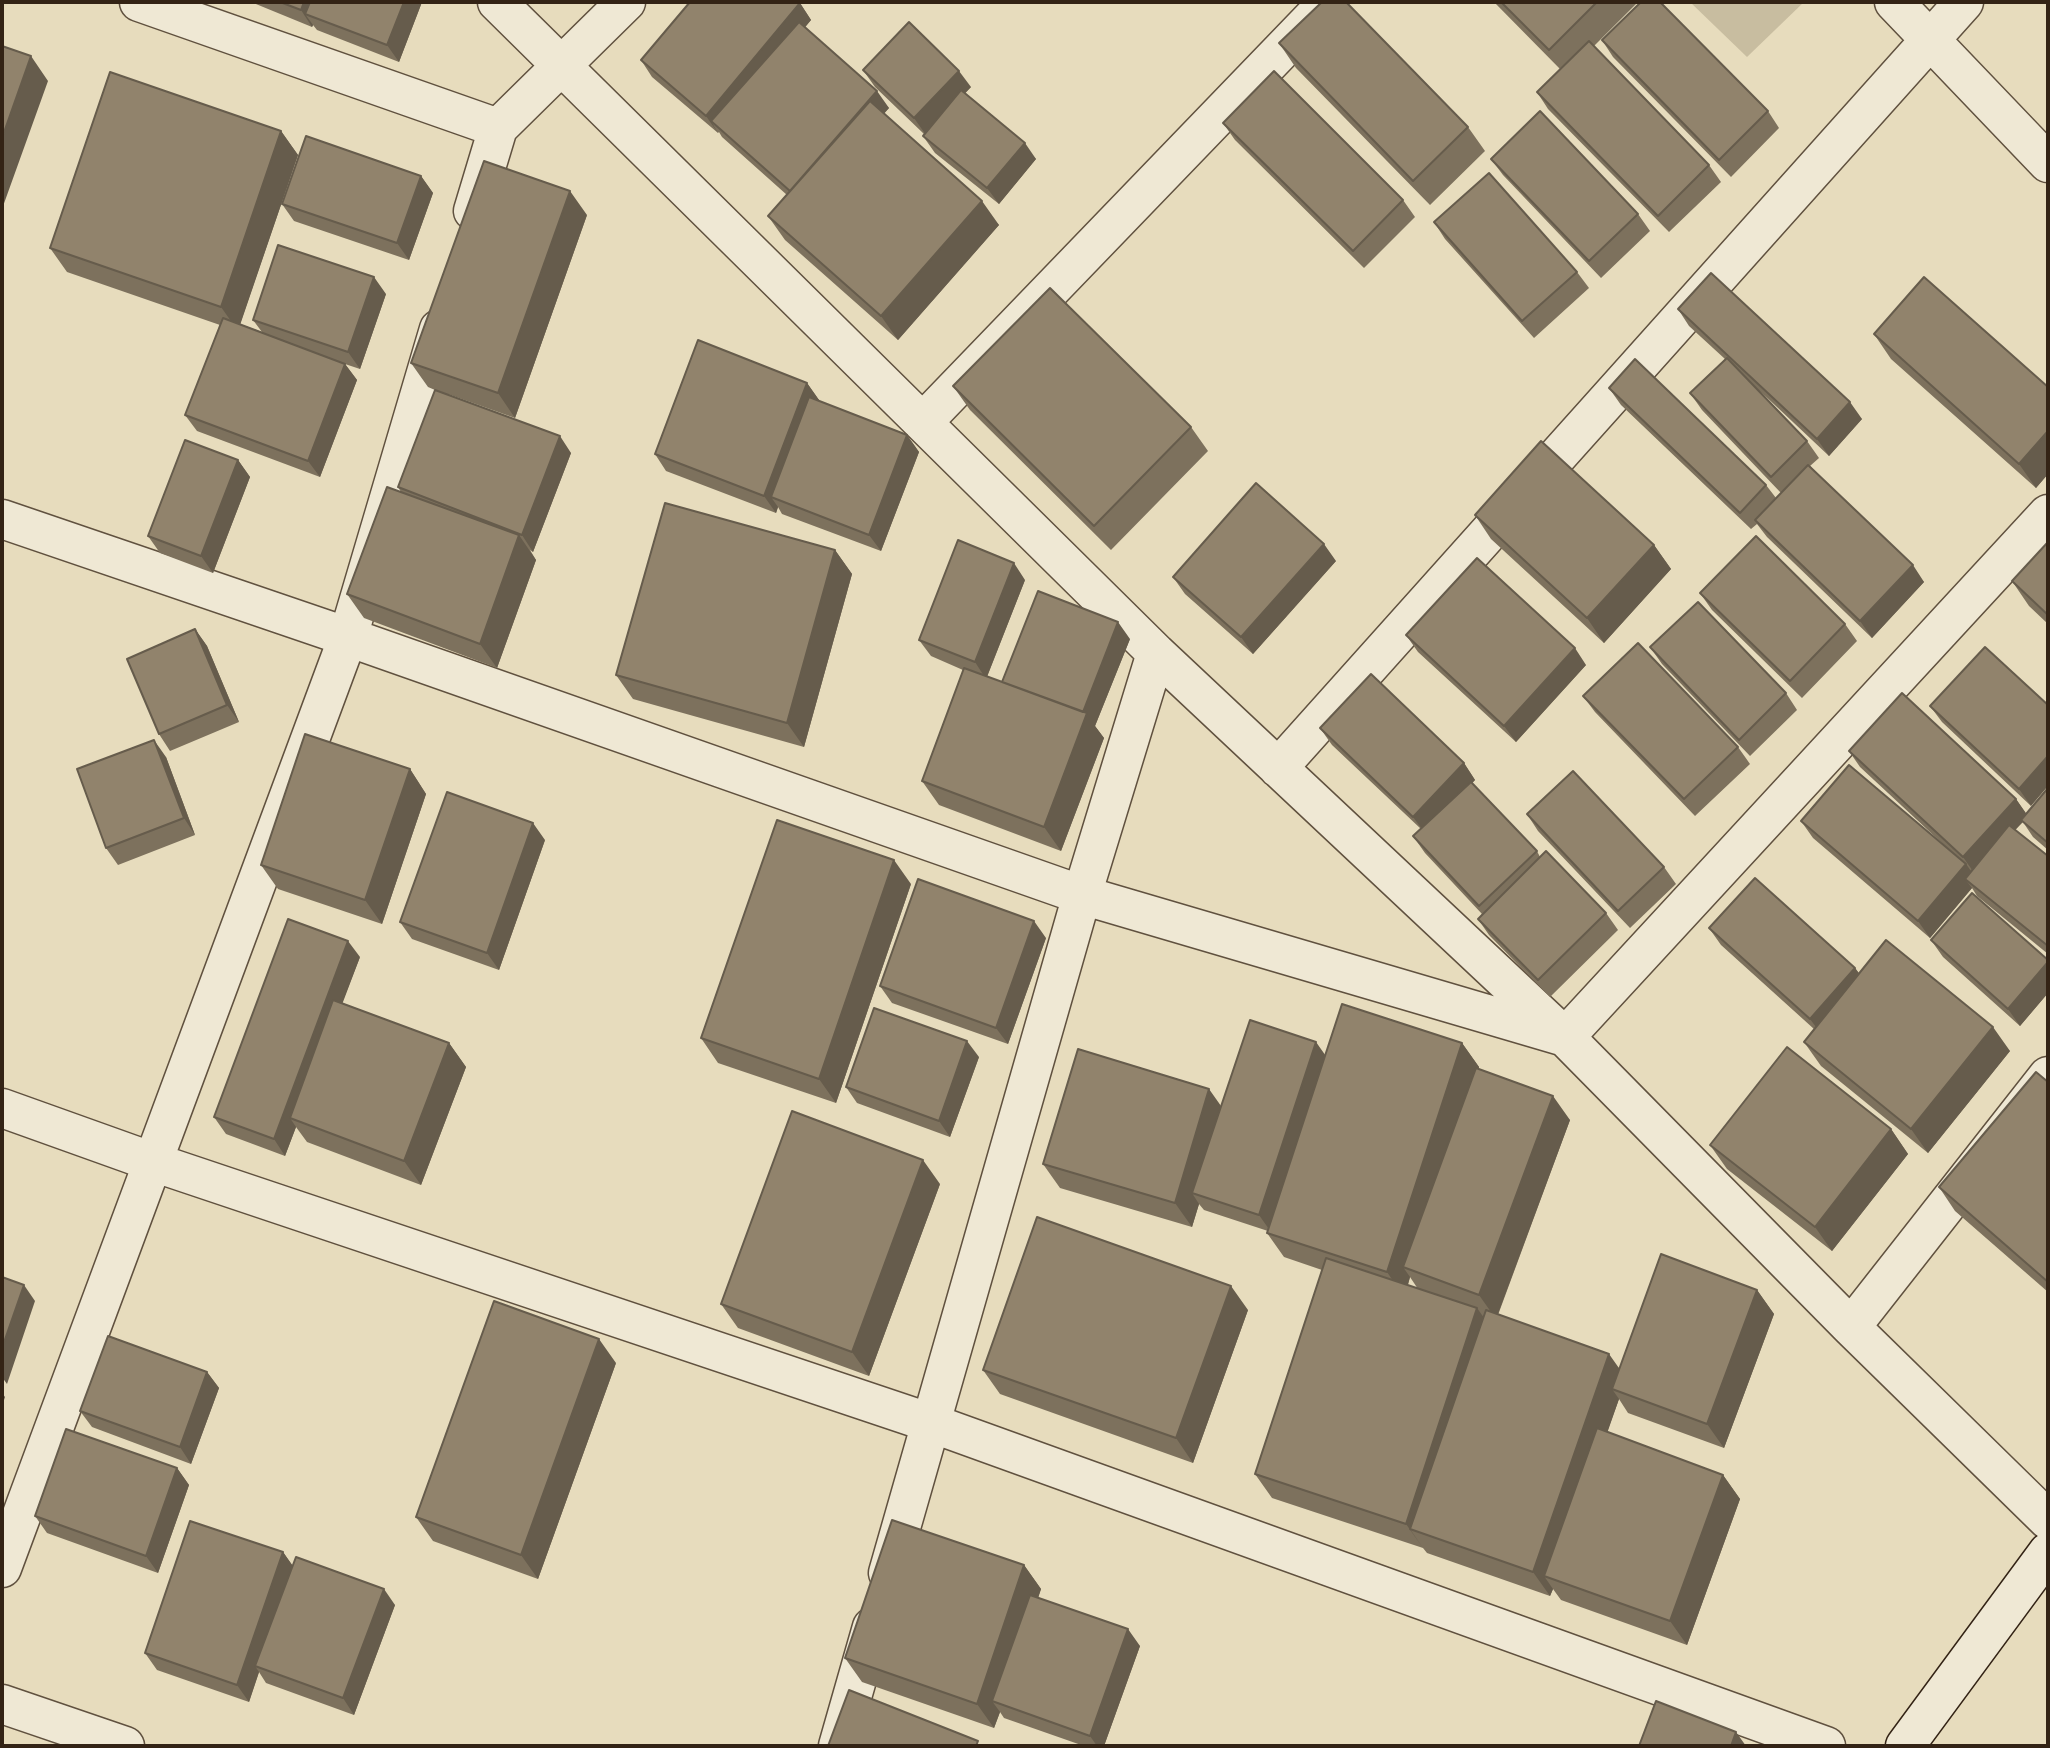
<!DOCTYPE html>
<html>
<head>
<meta charset="utf-8">
<style>
  body { margin:0 }
  #map { position:relative; width:2050px; height:1748px; overflow:hidden; background:#e7dcbd; font-family:"IM FELL English",serif }
  canvas { display:block }
  .frame { position:absolute; inset:0; border:4px solid #332315; pointer-events:none }
</style>
</head>
<body>
<div id="map">
<canvas width="2050" height="1748"></canvas>
<div class="frame"></div>
</div>
<script>
const ctx = document.querySelector('canvas').getContext('2d');
ctx.lineJoin = 'round';
function fillPath(path, color) { ctx.fillStyle = color; ctx.fill(path, 'evenodd'); }
function stroke(path, color, width, dash) { ctx.strokeStyle = color; ctx.lineWidth = width; ctx.lineCap = dash ? 'butt' : 'round'; ctx.setLineDash(dash || []); ctx.stroke(path); }
const green = new Path2D(`
  M1690,2H1804L1747,57Z`);
const street = new Path2D(`
  M139,2L498,128
  M497,2L1156,653L1565,1037L1851,1327L2048,1520
  M1894,2L2048,163
  M473,211L498,128L626,2
  M924,421L1328,2
  M2,519L348,637L1082,895L1565,1037L2048,514
  M1278,768L1964,2
  M2,1108L153,1162L931,1423L1826,1746
  M1851,1327L2048,1076
  M2,1568L348,637L439,329
  M888,1573L1082,895L1156,653
  M2,1704L125,1746
  M838,1746L872,1627`);
const secondary = new Path2D(`
  M1905,1746L2048,1552`);
const wall = new Path2D(`
  M251,2H422L399,62L317,30L313,25L312,27Z
  M1494,2H1638L1594,46L1709,165L1721,182L1669,232L1548,109L1537,92L1560,69Z
  M800,3L811,20L805,27L889,108L884,113L999,225L898,340L785,240L768,216L787,195L722,137L719,132L718,133L652,77L641,60Z
  M1602,40L1768,111L1779,128L1731,177L1613,57Z
  M1279,43L1468,127L1485,151L1430,205L1296,68Z
  M863,70L971,87L965,93L1036,159L999,204L935,153L923,136L924,134L875,87Z
  M1223,123L1403,200L1415,217L1364,268L1235,140Z
  M281,131L298,155L240,324L262,332L253,320L386,294L360,369L345,364L357,380L320,477L197,431L185,415L220,325L67,272L50,248Z
  M1491,159L1638,214L1650,231L1601,278L1503,175Z
  M421,176L433,193L409,260L294,221L282,204Z
  M587,215L515,418L448,394L571,453L533,552L530,550L536,560L497,668L364,618L347,594L401,492L398,487L435,390L428,387L411,363Z
  M1434,222L1577,272L1589,288L1534,338L1445,239Z
  M1678,309L1862,419L1829,456L1760,391L1807,441L1819,458L1810,466L1924,582L1872,638L1767,537L1757,524L1751,529L1621,405L1609,388L1766,485L1776,498L1781,493L1702,410L1690,393L1725,359L1689,326Z
  M1874,334L2048,387V474L2036,488L1891,359Z
  M807,383L819,400L818,401L907,435L919,452L881,551L782,514L778,507L776,513L666,471L655,454Z
  M953,386L1191,427L1208,451L1111,550L970,410Z
  M238,460L250,477L213,573L160,553L148,536Z
  M1475,515L1654,545L1671,569L1604,643L1491,539Z
  M2048,542V624L2029,606L2012,581Z
  M835,550L852,574L804,747L633,699L616,675Z
  M1336,561L1253,654L1185,594L1173,577Z
  M1025,580L987,677L1002,682L1130,639L1095,726L1104,738L1061,851L939,805L922,781L963,670L931,656L919,640Z
  M1700,593L1845,624L1857,641L1802,698L1712,610Z
  M195,629L207,646L239,722L170,751L159,734Z
  M1406,635L1586,665L1516,742L1418,652Z
  M1650,647L1786,693L1797,710L1750,756L1662,664Z
  M1985,647L2031,806L1942,722L1930,706Z
  M1583,696L1738,747L1750,764L1695,816L1595,712Z
  M1320,728L1464,763L1475,780L1472,783L1537,851L1540,857L1606,913L1618,930L1550,997L1489,935L1478,919L1482,914L1425,853L1413,836L1421,829L1332,745Z
  M1849,751L2016,799L2026,814L2048,788V850L2033,837L2023,822L2015,830L2048,856V954L1977,896L1972,888L1930,938L1813,838L1801,821L1944,845L1860,767Z
  M166,757L195,835L118,865L106,848Z
  M410,769L426,794L382,924L278,889L261,865Z
  M1527,814L1664,867L1676,884L1630,928L1538,831Z
  M545,840L499,970L412,939L400,922Z
  M911,884L836,1103L718,1063L701,1038Z
  M1709,928L1855,968L1859,973L2010,1051L1928,1153L1821,1066L1804,1042L1814,1029L1721,945Z
  M1046,938L1008,1044L892,1003L880,986Z
  M1931,940L2048,960V993L2020,1026L1943,957Z
  M360,957L342,1003L449,1043L466,1067L421,1185L307,1142L296,1127L285,1156L226,1134L214,1117Z
  M1462,1043L1479,1067V1069L1570,1120L1498,1315L1619,1368L1757,1290L1774,1314L1724,1448L1628,1413L1619,1399L1607,1432L1723,1475L1740,1499L1687,1645L1561,1600L1553,1589L1550,1596L1427,1553L1423,1548L1272,1498L1255,1474L1322,1270L1284,1257L1267,1233L1268,1231L1204,1210L1199,1204L1192,1227L1060,1188L1043,1164L1221,1106L1325,1055ZM1410,1277L1418,1289L1408,1285Z
  M979,1057L950,1137L857,1103L846,1087Z
  M2048,1082V1292L1955,1211L1939,1187Z
  M1891,1129L1908,1154L1832,1251L1727,1169L1710,1145Z
  M940,1184L869,1376L738,1328L721,1304Z
  M1248,1310L1193,1463L1000,1394L983,1370Z
  M616,1363L538,1579L433,1541L416,1517Z
  M207,1372L219,1388L191,1464L92,1427L80,1411Z
  M177,1468L189,1485L158,1573L47,1533L35,1516Z
  M283,1552L292,1565L395,1605L354,1715L266,1683L259,1672L249,1702L157,1670L145,1653Z
  M1024,1565L1041,1589L1038,1598L1140,1646L1104,1746H1084L1004,1718L1000,1712L994,1728L862,1682L845,1658Z`);
const shadedWall = new Path2D(`
  M304,2H322L305,14L313,25L312,27L301,10Z
  M404,2H422L399,62L387,45Z
  M800,3L811,20L721,130L711,121L718,133L706,116Z
  M31,56L48,81L2,209V138Z
  M959,71L971,87L926,135L914,118Z
  M877,91L889,108L802,208L790,191Z
  M281,131L298,155L238,331L221,307Z
  M1025,143L1036,159L999,204L987,188Z
  M421,176L433,193L409,260L397,243Z
  M570,191L587,215L515,418L498,393Z
  M982,201L999,225L898,340L881,316Z
  M374,277L386,294L360,369L348,352Z
  M345,364L357,380L320,477L308,461Z
  M807,383L819,400L780,501L771,497L778,507L776,513L764,496Z
  M1850,402L1862,419L1829,456L1817,439Z
  M2048,431V474L2036,488L2019,464Z
  M907,435L919,452L881,551L869,535Z
  M560,436L571,453L533,552L522,535Z
  M238,460L250,477L213,573L201,556Z
  M519,535L536,560L497,668L480,644Z
  M1324,544L1336,561L1253,654L1241,637Z
  M1654,545L1671,569L1604,643L1587,618Z
  M835,550L852,574L804,747L787,723Z
  M1014,563L1025,580L986,679L975,662Z
  M1913,565L1924,582L1872,638L1860,621Z
  M1118,622L1130,639L1095,726L1104,738L1061,851L1044,827L1081,715Z
  M195,629L207,646L239,722L227,705Z
  M1575,648L1586,665L1516,742L1504,726Z
  M154,740L166,757L195,835L184,818Z
  M2048,756V786L2031,806L2019,789Z
  M1464,763L1475,780L1425,833L1413,817Z
  M410,769L426,794L382,924L365,900Z
  M2016,799L2028,816L1975,874L1963,857Z
  M533,823L545,840L499,970L487,953Z
  M894,860L911,884L836,1103L819,1079Z
  M1966,864L1978,881L1965,879L1972,888L1930,938L1918,921Z
  M1034,921L1046,938L1008,1044L996,1028Z
  M348,941L360,957L298,1121L290,1118L296,1127L285,1156L274,1139Z
  M2048,962V993L2020,1026L2008,1009Z
  M1855,968L1867,985L1822,1035L1810,1019Z
  M1993,1027L2010,1051L1928,1153L1911,1129Z
  M967,1041L979,1057L950,1137L939,1121Z
  M1316,1042L1328,1059L1271,1232L1259,1215Z
  M449,1043L466,1067L421,1185L404,1161Z
  M1462,1043L1479,1067L1412,1270L1403,1267L1410,1277L1404,1297L1387,1272Z
  M1209,1089L1226,1113L1192,1193L1199,1204L1192,1227L1175,1203Z
  M1553,1096L1570,1120L1496,1319L1479,1295Z
  M1891,1129L1908,1154L1832,1251L1815,1227Z
  M923,1160L940,1184L869,1376L852,1352Z
  M24,1285L35,1301L7,1384L2,1377V1348Z
  M1231,1286L1248,1310L1193,1463L1176,1438Z
  M1757,1290L1774,1314L1724,1448L1707,1424Z
  M1477,1308L1494,1332L1410,1529L1423,1548L1406,1524Z
  M599,1339L616,1363L538,1579L521,1555Z
  M1609,1354L1626,1378L1612,1389L1619,1399L1556,1580L1544,1576L1553,1589L1550,1596L1533,1572Z
  M207,1372L219,1388L191,1464L180,1447Z
  M2,1393L5,1397L2,1406Z
  M177,1468L189,1485L158,1573L146,1556Z
  M1723,1475L1740,1499L1687,1645L1670,1621Z
  M283,1552L295,1569L255,1666L259,1672L249,1702L237,1685Z
  M1024,1565L1041,1589L1002,1705L992,1701L1000,1712L994,1728L977,1704Z
  M384,1589L395,1605L354,1715L343,1698Z
  M1128,1629L1140,1646L1104,1746H1097L1090,1736Z
  M1736,1732L1746,1746H1731Z`);
const building = new Path2D(`
  M280,2H304L301,10Z
  M310,2H404L387,45L305,14Z
  M690,2H798L800,3L706,116L641,60Z
  M1322,2H1346L1468,127L1413,181L1279,43Z
  M1501,2H1597L1549,50Z
  M1641,2H1660L1768,111L1719,160L1602,40Z
  M799,22L877,91L790,191L711,121Z
  M909,22L959,71L914,118L863,70Z
  M1589,41L1709,165L1658,216L1537,92Z
  M2,46L31,56L2,138Z
  M1274,71L1403,200L1353,251L1223,123Z
  M110,72L281,131L221,307L50,248Z
  M961,90L1025,143L987,188L923,136Z
  M870,101L982,201L881,316L768,216Z
  M1540,111L1638,214L1589,261L1491,159Z
  M306,136L421,176L397,243L282,204Z
  M484,161L570,191L498,393L411,363Z
  M1489,173L1577,272L1522,321L1434,222Z
  M278,245L374,277L348,352L253,320Z
  M1711,273L1850,402L1817,439L1678,309Z
  M1924,277L2048,387V431L2019,464L1874,334Z
  M1050,288L1191,427L1094,526L953,386Z
  M223,318L345,364L308,461L185,415Z
  M698,340L807,383L764,496L655,454Z
  M1727,358L1807,441L1771,477L1690,393Z
  M1635,359L1766,485L1740,513L1609,388Z
  M435,390L560,436L522,535L398,487Z
  M809,397L907,435L869,535L771,497Z
  M185,440L238,460L201,556L148,536Z
  M1541,441L1654,545L1587,618L1475,515Z
  M1808,465L1913,565L1860,621L1755,520Z
  M1256,483L1324,544L1241,637L1173,577Z
  M387,487L519,535L480,644L347,594Z
  M665,503L835,550L787,723L616,675Z
  M1756,536L1845,624L1790,681L1700,593Z
  M958,540L1014,563L975,662L919,640Z
  M2048,542V615L2012,581Z
  M1477,558L1575,648L1504,726L1406,635Z
  M1038,591L1118,622L1083,712L1002,682Z
  M1698,602L1786,693L1739,740L1650,647Z
  M195,629L227,705L159,734L127,659Z
  M1638,643L1738,747L1684,799L1583,696Z
  M1985,647L2048,705V756L2019,789L1930,706Z
  M964,668L1087,713L1044,827L922,781Z
  M1371,674L1464,763L1413,817L1320,728Z
  M1902,693L2016,799L1963,857L1849,751Z
  M305,734L410,769L365,900L261,865Z
  M154,740L184,818L106,848L77,769Z
  M1849,765L1966,864L1918,921L1801,821Z
  M1573,771L1664,867L1618,911L1527,814Z
  M1471,782L1537,851L1479,906L1413,836Z
  M2048,788V843L2021,820Z
  M447,792L533,823L487,953L400,922Z
  M777,820L894,860L819,1079L701,1038Z
  M2009,825L2048,856V946L1965,879Z
  M1546,851L1606,913L1538,980L1478,919Z
  M1755,878L1855,968L1810,1019L1709,928Z
  M918,879L1034,921L996,1028L880,986Z
  M1972,893L2048,960V962L2008,1009L1931,940Z
  M288,919L348,941L274,1139L214,1117Z
  M1886,940L1993,1027L1911,1129L1804,1042Z
  M333,1000L449,1043L404,1161L290,1118Z
  M1342,1004L1462,1043L1387,1272L1267,1233Z
  M874,1008L967,1041L939,1121L846,1087Z
  M1250,1020L1316,1042L1259,1215L1192,1193Z
  M1787,1047L1891,1129L1815,1227L1710,1145Z
  M1078,1049L1209,1089L1175,1203L1043,1164Z
  M1476,1068L1553,1096L1479,1295L1403,1267Z
  M2036,1072L2048,1082V1282L1939,1187Z
  M792,1111L923,1160L852,1352L721,1304Z
  M1037,1217L1231,1286L1176,1438L983,1370Z
  M1661,1254L1757,1290L1707,1424L1612,1389Z
  M1326,1258L1477,1308L1406,1524L1255,1474Z
  M2,1277L24,1285L2,1348Z
  M494,1301L599,1339L521,1555L416,1517Z
  M1486,1310L1609,1354L1533,1572L1410,1529Z
  M108,1336L207,1372L180,1447L80,1411Z
  M1597,1428L1723,1475L1670,1621L1544,1576Z
  M66,1429L177,1468L146,1556L35,1516Z
  M892,1520L1024,1565L977,1704L845,1658Z
  M190,1521L283,1552L237,1685L145,1653Z
  M296,1557L384,1589L343,1698L255,1666Z
  M1030,1595L1128,1629L1090,1736L992,1701Z
  M849,1690L978,1741L976,1746H828Z
  M1656,1701L1736,1732L1731,1746H1639Z`);
fillPath(green, '#c8bda0');
stroke(street, '#60513f', 41);
stroke(secondary, '#332315', 41);
stroke(street, '#efe8d4', 38);
stroke(secondary, '#efe8d4', 38);
fillPath(wall, '#7d715d');
fillPath(shadedWall, '#665c4c');
fillPath(building, '#91836c');
stroke(building, '#665c4c', 2);
</script>
</body>
</html>
